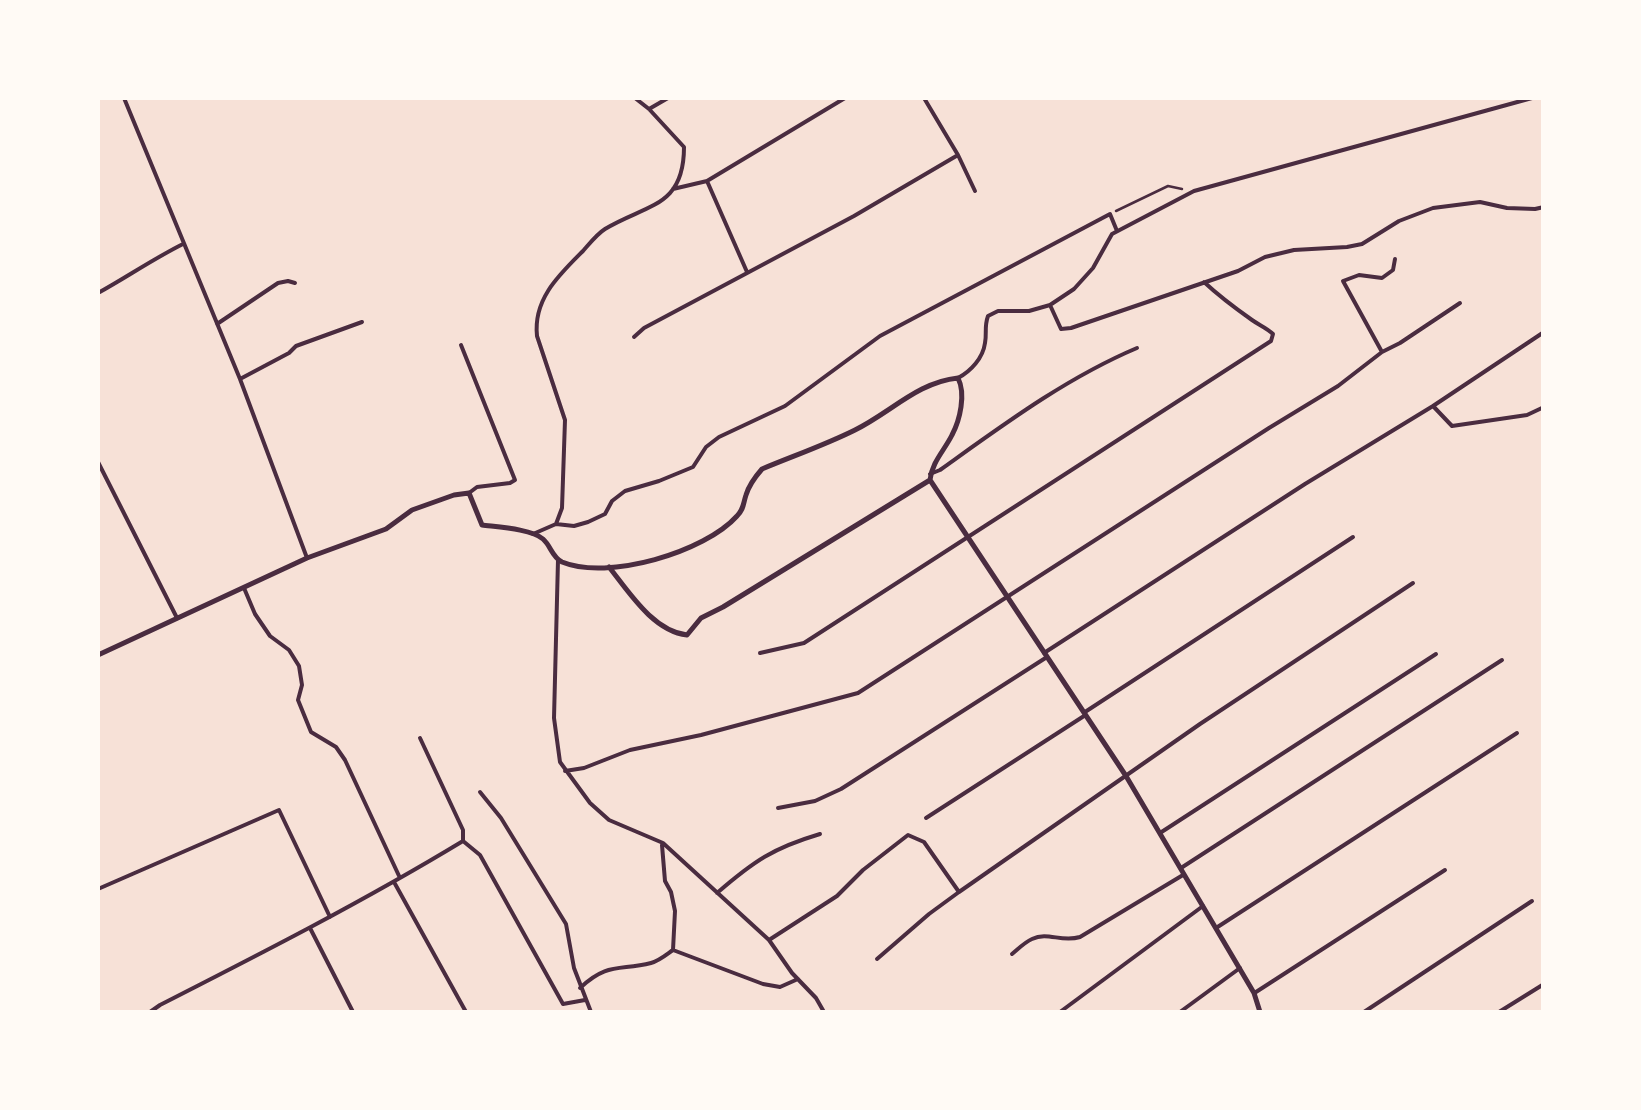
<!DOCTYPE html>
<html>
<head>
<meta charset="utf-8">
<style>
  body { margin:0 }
  #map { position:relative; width:1641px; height:1110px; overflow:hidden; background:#f7e1d7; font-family:Commissioner,sans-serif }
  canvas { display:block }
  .frame { position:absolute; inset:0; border:100px solid #fffaf5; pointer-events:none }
</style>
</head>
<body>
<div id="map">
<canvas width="1641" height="1110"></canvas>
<div class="frame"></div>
</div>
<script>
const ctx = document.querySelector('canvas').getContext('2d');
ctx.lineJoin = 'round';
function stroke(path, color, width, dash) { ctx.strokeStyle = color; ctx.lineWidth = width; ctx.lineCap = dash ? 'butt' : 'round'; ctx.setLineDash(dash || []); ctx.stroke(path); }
const path = new Path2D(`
  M1116,211L1168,186L1182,189`);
const minor = new Path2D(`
  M124,98L240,379L307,558
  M924,98L958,155L975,191
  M649,109L668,98
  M707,181L747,272
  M673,189L707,181L845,98
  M98,293C127,277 153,259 183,244
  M1050,305L1061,329L1071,328L1238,271L1265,257L1294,250L1347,247L1362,244L1399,221L1433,208L1480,202L1507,208L1535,209L1544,207
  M217,324L278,283L288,281L295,283
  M634,337L644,328L854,216L958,155
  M461,345L515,480L510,483L477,487L469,493
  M1382,352L1343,281L1359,275L1382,278L1393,270L1395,259
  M958,378C971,371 983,358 985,343C987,333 984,327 988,316L998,311H1029L1050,305L1074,289L1093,268L1112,234L1194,191L1532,98
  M240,379L289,353L296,346L362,322
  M1433,406L1452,426L1527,415L1544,407
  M98,462L177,618
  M930,474L940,470C1003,425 1066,378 1137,348
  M556,524L574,526L588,522L605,514L612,501L625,491L659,481L693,467L706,447L719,437L785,406L880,336L1110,214L1117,231
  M533,534L556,524L562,508L565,420L537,336C533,299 559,275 583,251C590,243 597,234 605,229C646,204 684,208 684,147L649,109L635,98
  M558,560L554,718L560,762L590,803L609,820L663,843L769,940L792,973L816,998L824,1012
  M244,588L255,614L270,636L289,650L299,666L302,685L298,700L311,732L336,747L345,760L400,878
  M760,653L804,643L1271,341L1273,334C1267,328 1259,325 1252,320C1235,308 1219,296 1204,282
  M1044,653L1305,484L1433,406L1544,332
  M1085,712L1353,537
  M420,738L463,830V841
  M565,771L584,768L630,750L701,735L858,693L1269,428L1338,386L1382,352L1400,343L1460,303
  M480,792L501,818L566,924L574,968L591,1012
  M778,808L815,801L841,789L1047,657
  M926,818L1084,716
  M1160,833L1436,654
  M662,845L665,881L671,892L675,911L673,950L763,984L780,987L798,979
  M1181,868L1502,660
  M394,882L466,1012
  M98,889L279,810L330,917
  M717,893C754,861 773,848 820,834
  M310,928L353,1012
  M1216,928L1517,733
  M769,940L837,896L863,870L908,835L924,842L959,892
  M1012,954C1018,949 1025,942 1032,939C1048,931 1061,943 1080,937L1183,875
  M877,959L929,914L959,892L1200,724L1413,583
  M580,988C608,962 619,971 651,963C659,961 666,955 673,950
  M1256,992L1445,870
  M150,1012L160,1005C262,953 364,901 463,841L480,855L563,1004L585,1000
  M1060,1012L1203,906
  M1180,1012L1240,968
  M1364,1012L1532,901
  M1499,1012L1544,984`);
const tertiary = new Path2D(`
  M930,480L1126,776L1254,993L1260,1012
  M609,567C629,592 653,631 687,635L701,618L723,607L930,480
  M98,655L307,558L386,529L412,510L454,495L469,493L482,525C497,527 532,529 543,539C551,546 552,557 562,562C608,581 705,552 737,516C744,509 743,504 746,495C749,485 755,477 762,469C793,456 825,445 855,430C890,413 918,382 958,378C966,394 960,420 952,435C944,451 932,462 930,480`);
stroke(path, '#4a2c40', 2.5);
stroke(minor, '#4a2c40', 4);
stroke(tertiary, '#4a2c40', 5);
</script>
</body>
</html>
